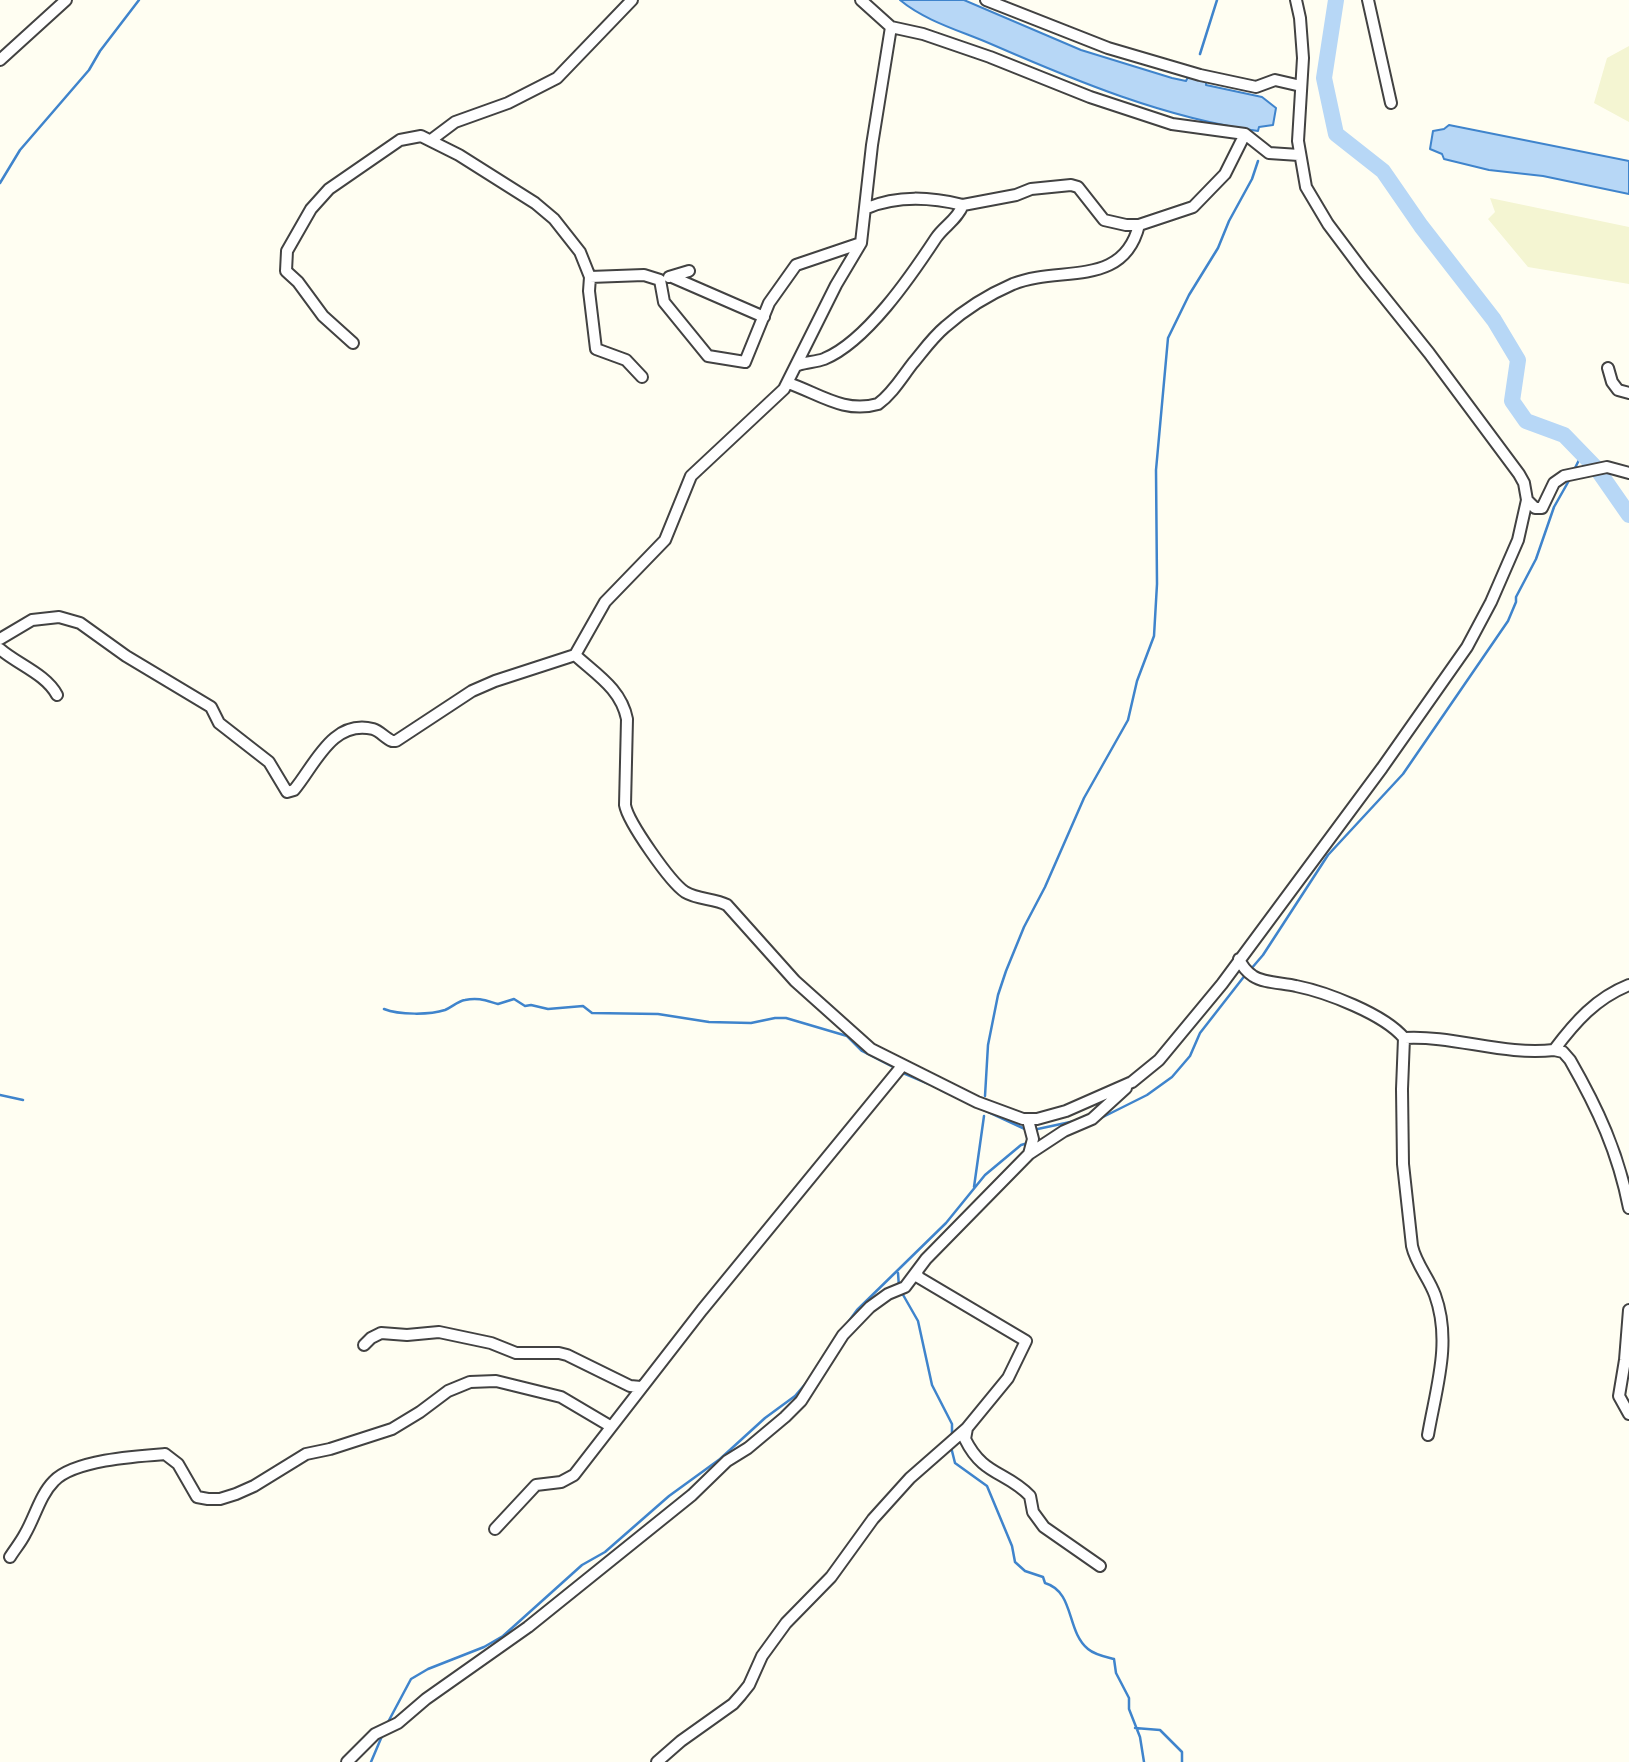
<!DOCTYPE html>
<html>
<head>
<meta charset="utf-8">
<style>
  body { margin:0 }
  canvas { display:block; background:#fffef2 }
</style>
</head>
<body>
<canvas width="1629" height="1762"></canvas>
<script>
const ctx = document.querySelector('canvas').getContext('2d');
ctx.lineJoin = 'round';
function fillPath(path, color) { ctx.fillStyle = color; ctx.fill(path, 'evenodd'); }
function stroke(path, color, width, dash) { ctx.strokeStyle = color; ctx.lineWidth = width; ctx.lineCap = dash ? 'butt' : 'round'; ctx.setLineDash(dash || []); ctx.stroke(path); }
const farmland = new Path2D(`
  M1629,46V122L1594,103L1607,58Z
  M1490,198L1629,227V284L1528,267L1488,219L1495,212Z`);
const water = new Path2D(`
  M900,0H964L1081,50L1172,78L1186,81L1188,77L1206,81V85L1262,97L1276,108L1273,125L1259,127L1258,131C1165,118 1076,81 991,44C961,31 925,21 900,0Z
  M1449,125L1629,161V194L1543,176L1489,170L1444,159L1442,154L1430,149L1433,131L1444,129Z`);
const stream = new Path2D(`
  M1200,54L1217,0
  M0,183L20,150L89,70L100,51L139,0
  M1575,468L1582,454
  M1251,969L1263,955L1328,855L1403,774L1508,621L1516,602V597L1536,559L1554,507L1571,477
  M384,1009C399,1015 430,1015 445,1010C452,1007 458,1001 465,1000C479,997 487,1001 498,1004L514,999L525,1006L531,1005L548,1009L583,1006L592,1013L658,1014L709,1022L751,1023L775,1018H786L847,1036L862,1051L895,1068
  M903,1073L929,1084
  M941,1090L1027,1130
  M0,1095L23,1100
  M985,1096L988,1045L998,995L1006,971L1024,927L1045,887L1084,798L1128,720L1137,681L1154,636L1157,584L1156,470L1168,338L1189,295L1218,248L1229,221L1252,179L1258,161
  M1101,1118L1147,1095L1172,1077L1190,1056L1200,1033L1246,974
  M1033,1130L1075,1121
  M974,1187L984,1116
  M898,1273L899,1287
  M902,1293L918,1321L932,1385L952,1424V1437
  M846,1325L857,1310L946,1223L985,1175L1021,1145L1028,1143
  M951,1447L955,1463L987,1486L1012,1546L1015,1562L1025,1571L1043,1577L1045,1583C1075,1592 1066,1631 1088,1649C1095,1655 1106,1657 1114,1659L1116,1673L1129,1698V1709L1140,1737L1144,1762
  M387,1724L411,1679L428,1669L484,1647L503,1636L582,1565L605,1552L669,1496L720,1459L765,1418L795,1396L807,1382
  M1135,1728L1160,1730L1182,1752V1762
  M371,1762L382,1736`);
const river = new Path2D(`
  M1336,0L1324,78L1336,134L1383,171L1421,226L1494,320L1518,360L1512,401L1526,421L1564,435L1597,469L1629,515`);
const street = new Path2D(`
  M986,0L1108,48L1200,75L1256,87L1275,80L1301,86
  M1368,0L1391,103
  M891,27L923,34L990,57L1090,97L1172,124L1245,134L1269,153L1299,155
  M0,60L66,0
  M431,140L455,122L508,103L557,78L632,0
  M963,205L1016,195L1031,189L1071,185L1078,187L1104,220L1126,225H1139L1193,207L1225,174L1245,134
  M590,277L644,275L660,280L664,302L708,356L745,362L769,303L796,265L861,243
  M669,277L689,271
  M672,277L764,317
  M353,343L323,316L298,282L286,271L287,251L311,209L329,189L400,140L421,136L459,155L535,203L554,219L580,252L590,277L589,291L596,349L626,360L642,377
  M798,365C806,362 816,362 824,359C866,342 911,276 936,238C944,226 957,220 963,205C930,197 898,195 867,208
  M1608,368L1612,382L1618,390L1629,393
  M788,383C818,393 844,414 878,404C893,393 902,377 913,363C923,351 933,337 945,327C964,310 990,294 1013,284C1060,265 1123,289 1139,225
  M1527,500L1535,508H1542L1554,483L1564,476L1607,467L1629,473
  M0,639L32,620L59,617L80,623L126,656L211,707L219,723L269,762L287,792L294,790C315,765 332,719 373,729C380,731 385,738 392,741H396L472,691L495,681L575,655L605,602L665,540L691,476L784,389L836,285L861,243L872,145L891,27L861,0
  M0,649C17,664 46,674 57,695
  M575,655C597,675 621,689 627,719L625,805C628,822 670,882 685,892C698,900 714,898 727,905L795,981L871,1049L977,1102L1023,1119H1037L1066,1111L1132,1082L1159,1060L1222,984L1382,768L1467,647L1491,602L1518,540L1527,500L1524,483L1519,474L1429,353L1364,272L1328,224L1306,187L1298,141L1303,58L1300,18L1296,0
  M1239,959C1242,966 1247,972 1253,976C1263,983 1284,983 1296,986C1326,992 1384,1014 1404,1038L1402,1089L1403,1164L1412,1246C1416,1264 1429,1278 1435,1295C1452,1342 1436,1388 1428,1435
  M1404,1038C1454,1035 1504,1056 1554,1050C1575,1022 1596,998 1629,985
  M1554,1050L1563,1052L1570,1060C1598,1109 1618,1152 1629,1208
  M1028,1120L1033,1139L1029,1154
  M917,1272L918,1277L1026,1341L1008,1378L967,1428L965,1439C983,1476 1006,1471 1030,1496L1033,1512L1044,1527L1100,1566
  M1629,1310L1625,1360L1619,1396L1629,1414
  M364,1345L371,1338L381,1333L407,1335L439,1332L491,1343L516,1353H559L567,1355L630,1386L641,1387
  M495,1529L536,1485L561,1482L574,1475L702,1310L902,1066
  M10,1557C15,1549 21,1542 25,1534C35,1517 40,1495 54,1481C74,1460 137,1456 165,1454L178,1464L197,1497L208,1499H220L236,1494L254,1486L306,1454L330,1449L392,1429L420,1412L448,1391L470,1382L496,1381L561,1397L610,1426
  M347,1762L375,1734L398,1723L426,1699L528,1627L692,1495L727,1461L748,1448L785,1417L801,1401L843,1335L870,1307L888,1294L905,1287L926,1259L1029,1154L1064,1131L1092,1119L1126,1088
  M657,1762L681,1741L733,1704L741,1695L749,1685L762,1656L786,1623L831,1577L873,1519L910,1478L967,1428`);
fillPath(farmland, '#f4f5d2');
fillPath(water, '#b7d7f6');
stroke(water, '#3f84cc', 2);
stroke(stream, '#3f84cc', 2.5);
stroke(river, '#b7d7f6', 16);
stroke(street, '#424242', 14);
stroke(street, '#fff', 10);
</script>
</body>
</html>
